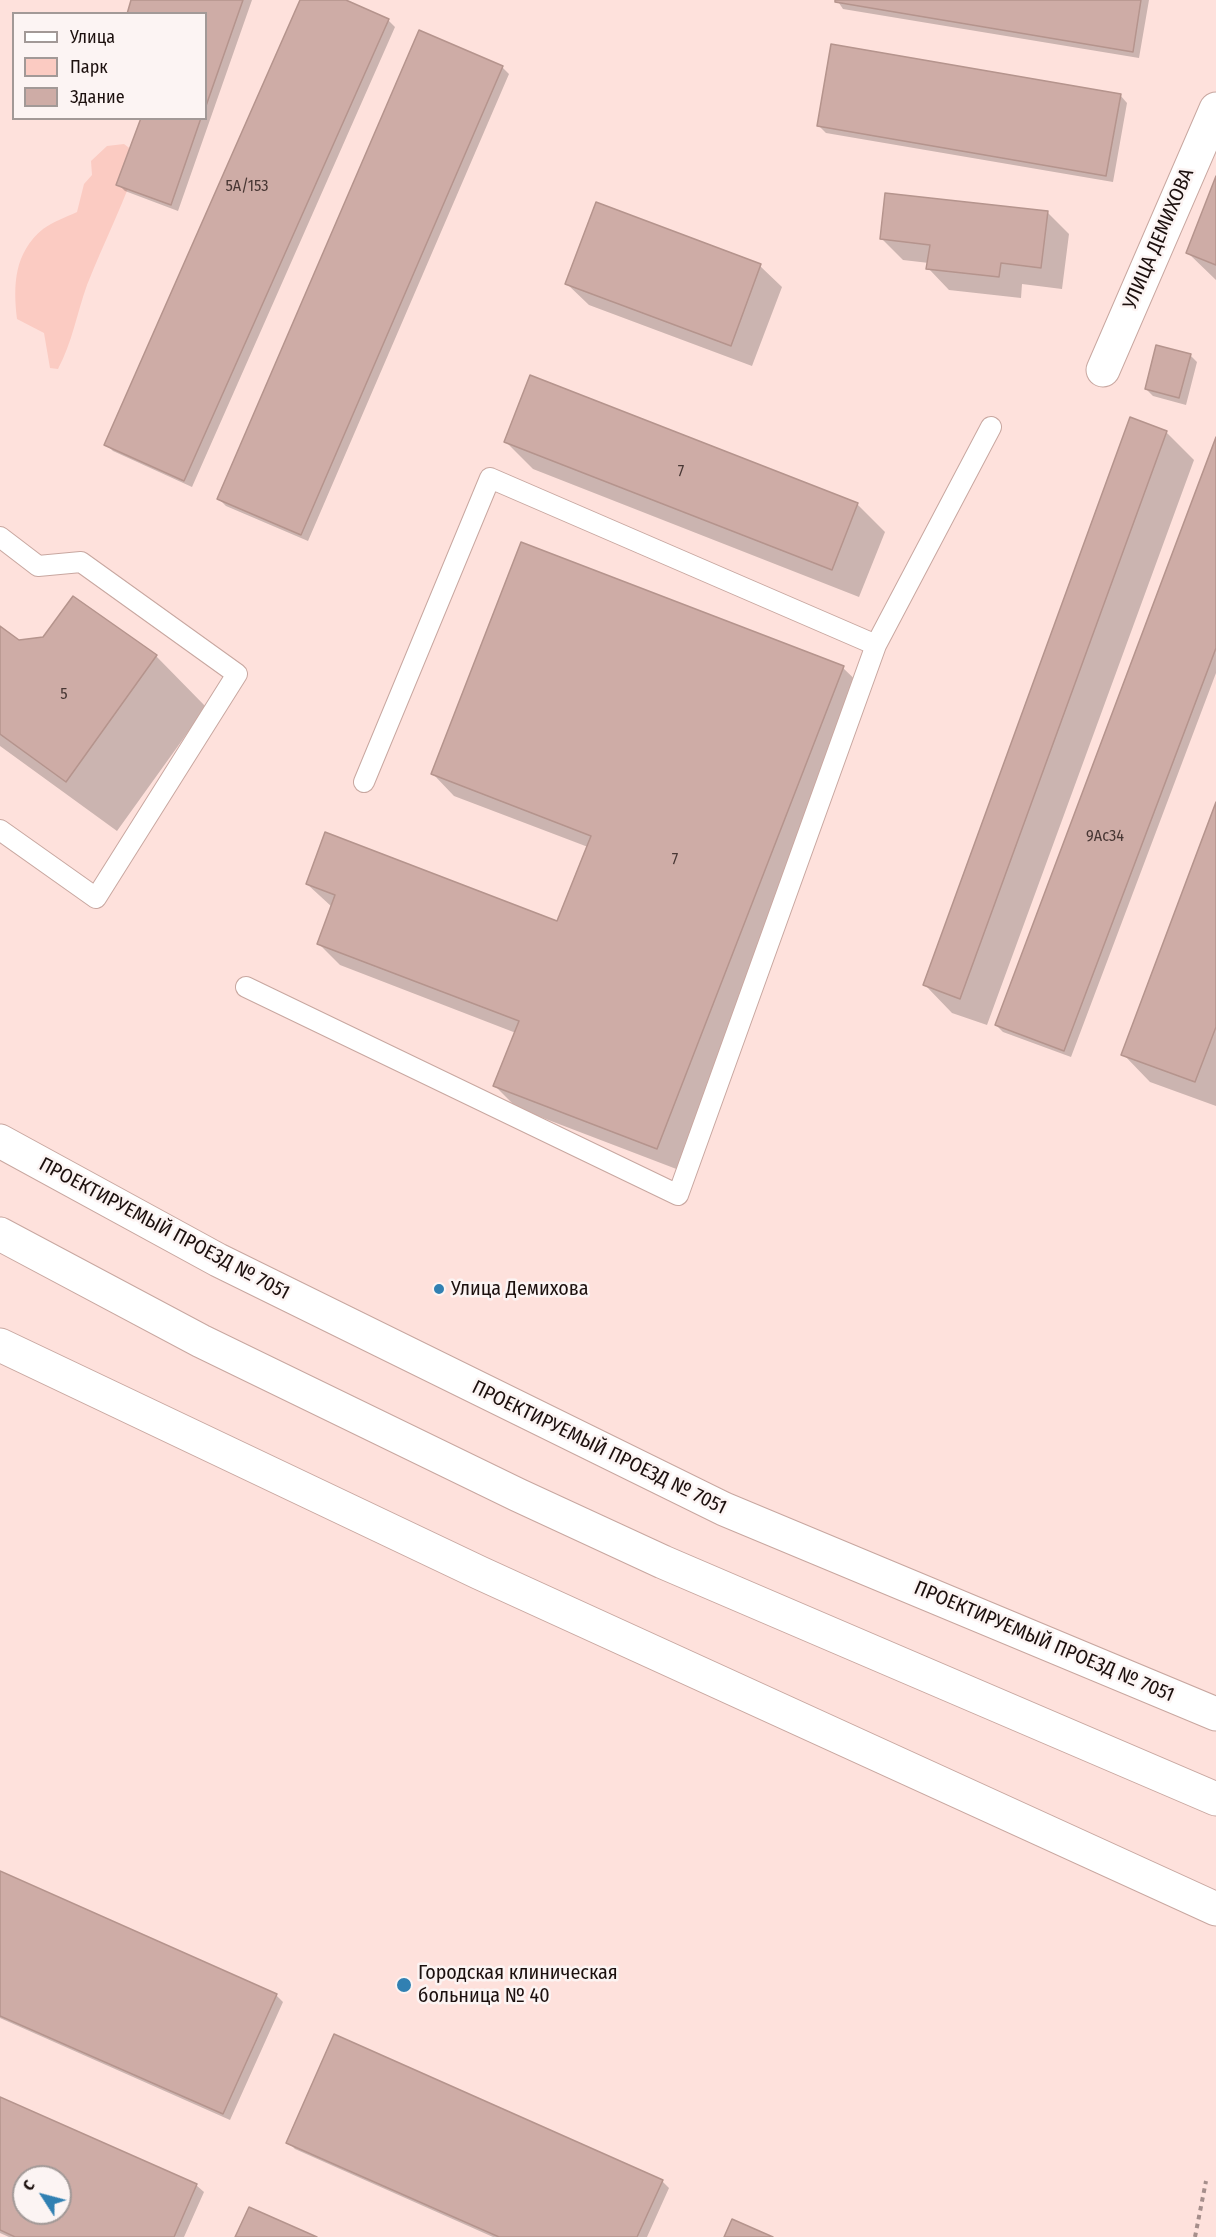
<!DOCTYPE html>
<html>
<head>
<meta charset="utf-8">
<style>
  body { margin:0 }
  #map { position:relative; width:1216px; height:2237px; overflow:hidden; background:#fee1dc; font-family:"Fira Sans Condensed",sans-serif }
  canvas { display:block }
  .legend { position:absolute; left:12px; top:12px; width:195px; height:108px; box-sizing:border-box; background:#fcf4f3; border:2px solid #a29997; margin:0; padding:8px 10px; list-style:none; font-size:18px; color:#1c100e }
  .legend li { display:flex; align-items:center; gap:12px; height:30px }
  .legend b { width:30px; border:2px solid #a29997 }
  .north { position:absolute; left:12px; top:2165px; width:60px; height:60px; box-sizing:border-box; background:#fcf4f3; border:2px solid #a29997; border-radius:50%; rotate:306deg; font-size:16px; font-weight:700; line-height:24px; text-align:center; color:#1c100e }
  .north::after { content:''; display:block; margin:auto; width:21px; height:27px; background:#3180b2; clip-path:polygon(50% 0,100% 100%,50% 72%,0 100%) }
</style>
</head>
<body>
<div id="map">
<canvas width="1216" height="2237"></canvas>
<ul class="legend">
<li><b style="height:8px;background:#fff"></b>Улица</li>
<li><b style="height:16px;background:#fbcbc2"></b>Парк</li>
<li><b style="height:16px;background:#ceaca6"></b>Здание</li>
</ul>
<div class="north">С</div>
</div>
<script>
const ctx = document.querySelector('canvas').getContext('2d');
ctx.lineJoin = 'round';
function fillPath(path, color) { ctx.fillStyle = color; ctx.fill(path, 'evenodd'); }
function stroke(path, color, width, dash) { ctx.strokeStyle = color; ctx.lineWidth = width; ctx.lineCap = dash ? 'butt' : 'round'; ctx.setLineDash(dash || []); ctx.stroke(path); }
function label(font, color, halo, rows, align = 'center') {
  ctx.font = font + ' "Fira Sans Condensed",sans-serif'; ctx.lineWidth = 5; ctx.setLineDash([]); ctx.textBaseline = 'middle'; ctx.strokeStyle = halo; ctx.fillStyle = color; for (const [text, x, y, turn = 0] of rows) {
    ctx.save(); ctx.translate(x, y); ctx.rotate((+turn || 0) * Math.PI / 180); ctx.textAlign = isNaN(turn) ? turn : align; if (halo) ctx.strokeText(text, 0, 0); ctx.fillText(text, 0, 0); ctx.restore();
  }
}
const green = new Path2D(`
  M124,144L140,156C125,201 104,242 87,285C77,313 72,343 58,369L50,368L44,333L17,319C13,285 14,253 43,229C53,222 66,217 77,212L84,184L92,175L91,161L107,146Z`);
const shadow = new Path2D(`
  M132,0H252L178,211L125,191L118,184L143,118H206V14Z
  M302,0H343L388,20L395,27L192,487L113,451L106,444Z
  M837,0H1149L1139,58L843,9Z
  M502,67L509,74L308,541L226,506L219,499Z
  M1120,95L1127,103L1113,182L826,133L819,126Z
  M1216,180V280L1188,253Z
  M597,204L760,266L782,287L752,366L589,305L567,284Z
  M1047,212L1069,234L1062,289L1022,284L1021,298L949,290L928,268L929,263L903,260L881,238Z
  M1190,355L1197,362L1186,405L1153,396L1146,389Z
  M1166,432L1194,460L987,1025L952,1013L925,985Z
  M505,441L857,504L885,532L859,597L533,469Z
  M1216,441V673L1071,1057L1003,1032L996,1025Z
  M522,543L843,668L865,689L679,1170L517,1108L495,1086L516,1033L340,965L318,943L332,907L307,884L558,923L588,847L454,796L433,774Z
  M0,628L18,641L156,656L206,707L117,831L0,746Z
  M1216,807V1106L1150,1082L1123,1054Z
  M0,1873L276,1995L283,2002L230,2120L0,2018Z
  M0,2098L196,2185L204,2192L184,2237H9L0,2233ZM24,2177H60V2213H24Z
  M288,2142L662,2181L669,2188L647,2237H493L295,2149Z`);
const building = new Path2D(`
  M131,0H243L206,106V14H127Z
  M300,0H346L389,19L184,481L104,445Z
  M835,0H1141L1133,52L835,2Z
  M419,30L503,66L301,535L217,499Z
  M831,44L1121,94L1106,176L817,126Z
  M141,118H201L171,205L116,185Z
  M1216,176V265L1186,253Z
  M885,193L1048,211L1041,268L1001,263L999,277L926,269L930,245L880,239Z
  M596,202L761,264L731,346L565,284Z
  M1156,345L1191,354L1179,398L1145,389Z
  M530,375L858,503L832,570L504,442Z
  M1130,417L1167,431L960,999L923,985Z
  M1216,437V648L1064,1051L995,1025Z
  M521,542L844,666L657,1149L493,1086L519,1021L317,944L335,895L306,884L325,832L557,921L591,836L431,774Z
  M73,596L157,655L66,782L0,734V626L19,640L43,637Z
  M1216,802V1027L1195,1082L1121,1055Z
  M0,1871L277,1994L223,2114L0,2016Z
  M334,2034L663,2180L637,2237H499L286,2143Z
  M0,2097L197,2184L174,2237H15L0,2230ZM24,2177H60V2213H24Z
  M249,2207L317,2237H235Z
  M732,2219L773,2237H724Z`);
const path = new Path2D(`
  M1195,2237L1206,2181`);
const lane = new Path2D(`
  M0,537L38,566L81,562L237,674L96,898L0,830
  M364,782L490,478L876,645
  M246,987L678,1195L876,645L991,427`);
const street = new Path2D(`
  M1103,370L1216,109`);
const secondary = new Path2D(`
  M0,1141L218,1260L724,1509L1216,1714
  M0,1234L201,1341L518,1495L663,1562L1216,1799
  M0,1345L480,1573L1216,1909`);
const markers = [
  [439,1289,6,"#3180b2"],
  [404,1985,8,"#3180b2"]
];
const numberNames = [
  ["5А/153",247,187],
  ["7",681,472],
  ["5",64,695],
  ["9Ас34",1105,837],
  ["7",675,860]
];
const streetNames = [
  ["УЛИЦА ДЕМИХОВА",1159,239,-67],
  ["ПРОЕКТИРУЕМЫЙ ПРОЕЗД № 7051",164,1229,28],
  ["ПРОЕКТИРУЕМЫЙ ПРОЕЗД № 7051",599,1448,26],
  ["ПРОЕКТИРУЕМЫЙ ПРОЕЗД № 7051",1044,1642,23]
];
const poiNames = [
  ["Улица Демихова",451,1289],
  ["Городская клиническая",418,1973],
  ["больница № 40",418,1996]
];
fillPath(green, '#fbcbc2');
fillPath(shadow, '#0003');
fillPath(building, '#ceaca6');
stroke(building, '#b5948d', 1.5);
stroke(lane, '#c8a7a0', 22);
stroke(street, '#c8a7a0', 35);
stroke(secondary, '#c8a7a0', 35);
stroke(path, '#a58e8b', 4, [4.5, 4.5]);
stroke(lane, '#fff', 20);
stroke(street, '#fff', 33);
stroke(secondary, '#fff', 33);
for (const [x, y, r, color] of markers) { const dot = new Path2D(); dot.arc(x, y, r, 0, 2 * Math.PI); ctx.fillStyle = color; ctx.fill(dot); stroke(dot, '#fcf4f3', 2); }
label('16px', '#483734', null, numberNames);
label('20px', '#1c100e', '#fcf4f3', streetNames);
label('20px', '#1c100e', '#fcf4f3', poiNames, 'left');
</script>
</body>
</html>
